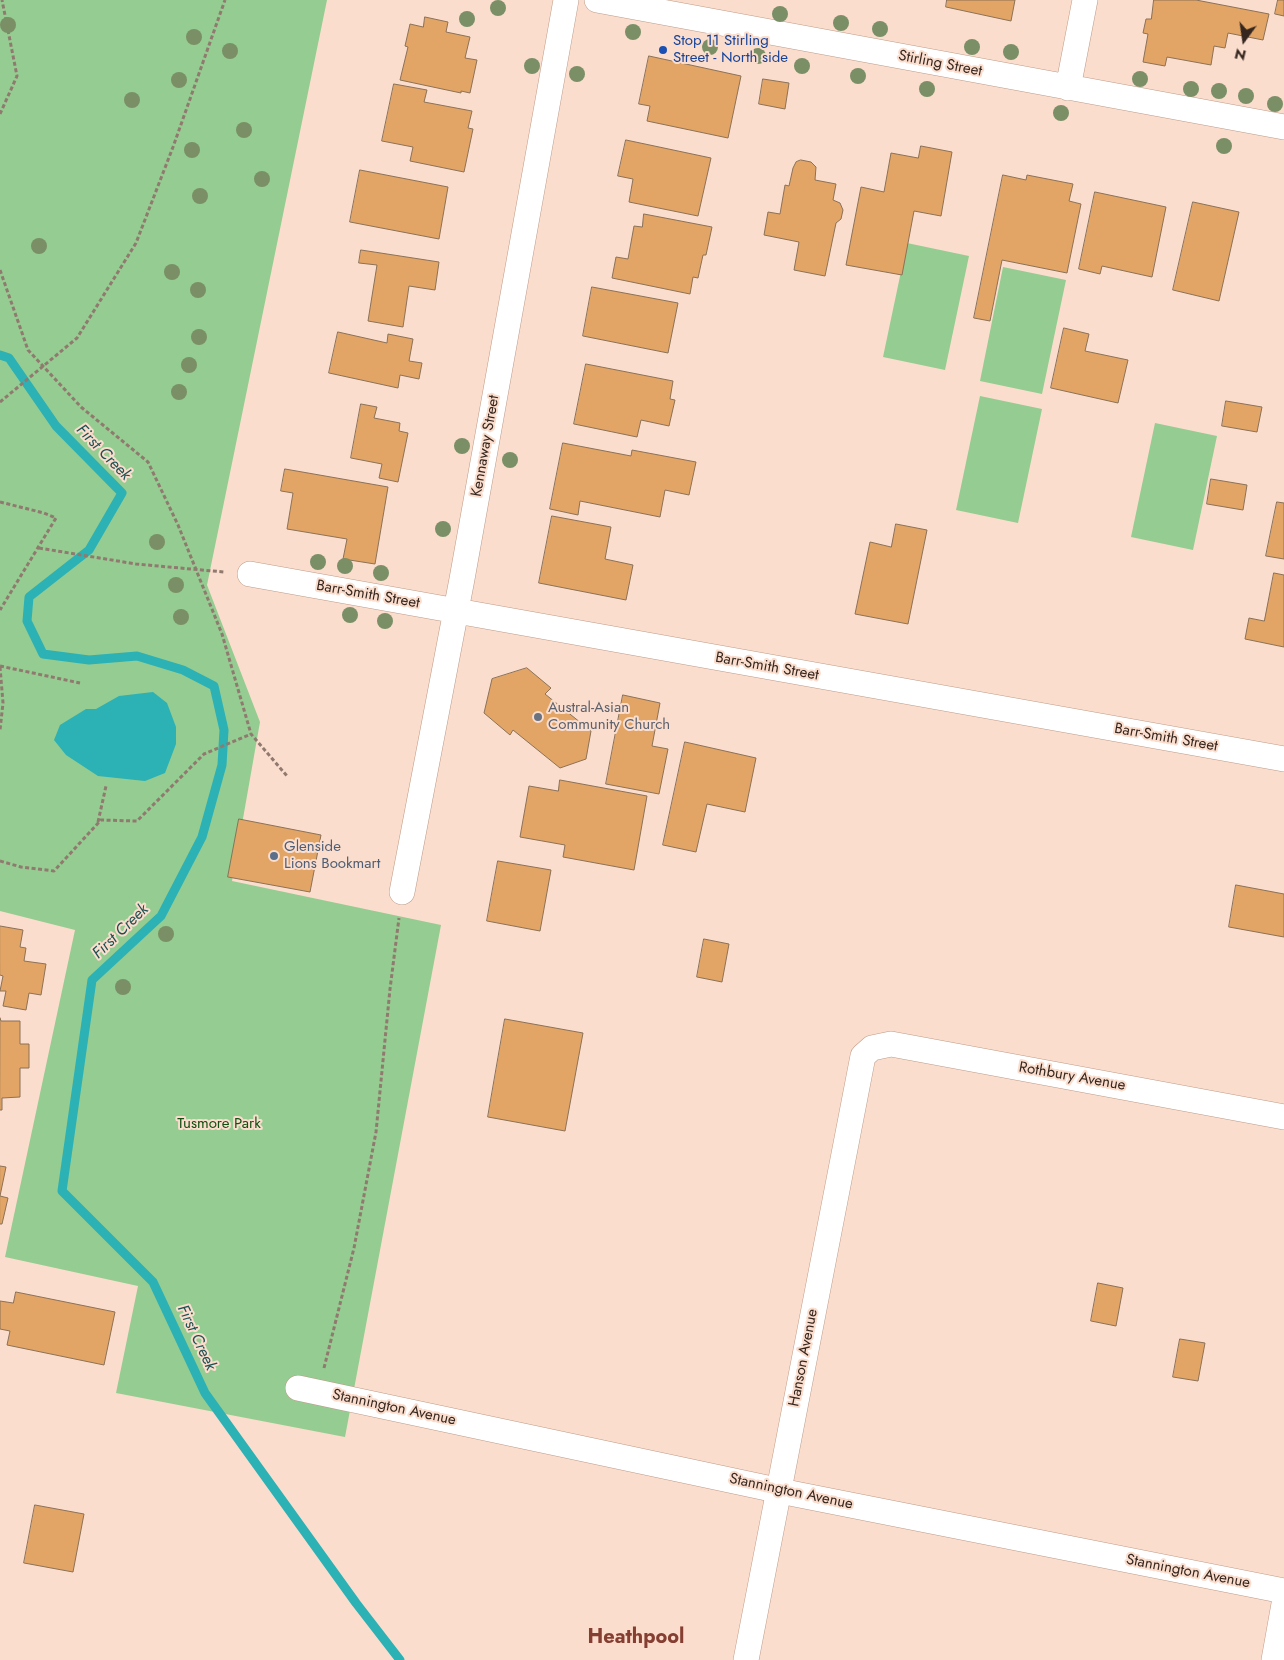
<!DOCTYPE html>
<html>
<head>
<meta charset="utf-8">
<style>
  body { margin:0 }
  #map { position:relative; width:1284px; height:1660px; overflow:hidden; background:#fbddcd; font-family:Jost,sans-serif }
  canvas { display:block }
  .north { position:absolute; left:1219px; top:15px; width:50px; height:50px; -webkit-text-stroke:4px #fbddcd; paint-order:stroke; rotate:194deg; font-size:14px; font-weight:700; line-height:20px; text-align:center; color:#35271f }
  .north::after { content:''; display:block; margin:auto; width:18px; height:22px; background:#35271f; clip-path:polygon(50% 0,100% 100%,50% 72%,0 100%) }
</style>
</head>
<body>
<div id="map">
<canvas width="1284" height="1660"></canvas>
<div class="north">N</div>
</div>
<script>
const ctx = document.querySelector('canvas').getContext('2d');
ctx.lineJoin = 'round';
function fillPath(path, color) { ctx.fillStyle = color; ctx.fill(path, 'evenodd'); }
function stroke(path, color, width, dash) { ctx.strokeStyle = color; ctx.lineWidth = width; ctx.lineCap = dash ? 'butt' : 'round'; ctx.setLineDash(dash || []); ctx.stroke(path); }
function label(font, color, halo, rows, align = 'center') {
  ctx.font = font + ' Jost,sans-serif'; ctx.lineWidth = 4; ctx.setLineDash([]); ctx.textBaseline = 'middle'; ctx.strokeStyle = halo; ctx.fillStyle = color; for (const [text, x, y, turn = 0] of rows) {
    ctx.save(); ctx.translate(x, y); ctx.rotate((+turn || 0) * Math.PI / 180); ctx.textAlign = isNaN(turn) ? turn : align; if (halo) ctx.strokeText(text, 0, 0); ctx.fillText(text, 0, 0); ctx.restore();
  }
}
const green = new Path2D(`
  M0,0H327L207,585L260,722L232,881L441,925L345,1437L116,1393L138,1286L5,1257L75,930L0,911Z
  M907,243L969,256L945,370L883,357Z
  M1003,267L1066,280L1042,394L980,381Z
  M980,396L1042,409L1018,523L956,510Z
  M1155,423L1217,436L1193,550L1131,537Z`);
const water = new Path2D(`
  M153,692L167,703L176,727V744L165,773L145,781L98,776L66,755L54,740L60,725L86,709H96L119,696Z`);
const stream = new Path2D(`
  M0,355L9,358L56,426L122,493L89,550L29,597L27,621L43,654L89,660L137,656L183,670L214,686L224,730L222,765L202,837L161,916L92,980L62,1191L153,1282L205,1393L356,1603L400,1660`);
const building = new Path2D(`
  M947,0H1015L1011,21L946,7Z
  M1154,0H1196L1269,14L1263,40L1228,33L1225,48L1214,46L1211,65L1167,57L1165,66L1143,62L1148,34L1143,33L1146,19H1151Z
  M1278,0H1284V16L1275,14Z
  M425,17L448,22L446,32L470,37L465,58L477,60L470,93L461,91V93L400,80L408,47L405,46L410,24L423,27Z
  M649,56L741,76L728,138L647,121L650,106L639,104Z
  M763,79L789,83L785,109L759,104Z
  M394,84L427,90L424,102L472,111L468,128L473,129L464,172L410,161L413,147L382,141Z
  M626,140L711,158L698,216L629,202L633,179L618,176Z
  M921,146L952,152L941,216L914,211L902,275L846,265L861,187L884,192L891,153L918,158Z
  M801,160L811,162L816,167L815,180L836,184L833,200L840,203L843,210L841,219L836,223L825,276L794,270L799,242L764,235L768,212L780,214L785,185L789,186L793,168L796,162Z
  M360,170L448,187L439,239L350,222Z
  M1003,175L1026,180L1027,175L1073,184L1069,201L1081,204L1067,273L1002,260L990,321L974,318Z
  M1095,192L1166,207L1152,277L1102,266L1100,274L1079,269Z
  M1193,202L1239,212L1219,301L1173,290Z
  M644,214L712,227L706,255H703L698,278L693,277L690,294L612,278L616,257L628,259L634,226L642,227Z
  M361,250L439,262L435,290L409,286L403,327L368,321L377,265L359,263Z
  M592,287L678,303L668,353L583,336Z
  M1064,328L1089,334L1085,351L1128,360L1118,403L1051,388Z
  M338,332L387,343L388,334L413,339L409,361L422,363L419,379L400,375L398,388L329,373Z
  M586,364L673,381L670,399L675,400L669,426L641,420L637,437L574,424Z
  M1226,401L1262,407L1257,432L1222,426Z
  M361,404L377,407L374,418L400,423L399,431L408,433L398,482L379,478L382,464L351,458Z
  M563,443L631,456L632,450L696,462L689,495L665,490L660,517L580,501L578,515L550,509Z
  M285,469L388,487L375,564L343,559L347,539L287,529L293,493L281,491Z
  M1211,479L1247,485L1243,510L1207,504Z
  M1277,502L1284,503V559L1266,556Z
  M552,516L611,527L605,559L633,565L626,600L539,583Z
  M896,524L927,530L908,624L855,614L870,542L891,547Z
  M1274,573L1284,575V647L1245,639L1249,618L1264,621Z
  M527,668L551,688L545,694L591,731L586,759L560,768L513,730L510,735L484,713L492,679Z
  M623,695L660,703L652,746L668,749L659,794L606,784Z
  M685,742L756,758L745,812L707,804L696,852L663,845Z
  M560,780L647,796L634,870L563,857L565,845L520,837L529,786L558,791Z
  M239,819L321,835L310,892L228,877Z
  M498,861L551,870L540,931L487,921Z
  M1236,885L1284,894V937L1229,927Z
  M0,926L23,930L20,947L26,948L24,961L46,964L41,995L29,993L26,1010L3,1006L6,991H0L3,976L0,975Z
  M704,939L729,944L722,982L697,977Z
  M0,1018L1,1021H20V1044H29V1068H20V1097L2,1098V1110H0Z
  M505,1019L583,1033L565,1131L488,1117Z
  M0,1166L6,1167L0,1196L8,1198L2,1224H0Z
  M1098,1283L1123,1288L1116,1326L1091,1321Z
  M16,1292L115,1312L104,1365L7,1345L10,1331L0,1329V1301L13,1303Z
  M1180,1339L1205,1343L1198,1381L1173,1377Z
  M35,1505L84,1514L73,1572L24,1563Z`);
const path = new Path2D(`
  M0,114L17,76L2,0
  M0,270L28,350L81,407L148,462L178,525L222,634L251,734L287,776
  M0,402L77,338L136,243L173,147L225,0
  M0,502L44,513L56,518L0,610
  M39,548L136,564L224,572
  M0,666L80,683
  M0,667L3,703L0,730
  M98,822L106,786
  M0,861L21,867L54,871L101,820L137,821L204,754L251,734
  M324,1368L354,1248L376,1132L390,989L399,918`);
const minor = new Path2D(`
  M597,0L1284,127
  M1068,88L1085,0
  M250,574L1284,759
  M402,892L462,579L566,0
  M298,1388L795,1494L1284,1591
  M746,1660L863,1056L872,1048L891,1044L1284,1117
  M1274,1660L1284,1604`);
const trees = [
  [498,8],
  [780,14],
  [467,19],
  [841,23],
  [8,25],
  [880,29],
  [633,32],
  [194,37],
  [710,47],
  [972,47],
  [230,51],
  [1011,52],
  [758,56],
  [532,66],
  [802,66],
  [577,74],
  [858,76],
  [1140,79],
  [179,80],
  [927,89],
  [1191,89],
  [1219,91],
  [1246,96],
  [132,100],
  [1275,104],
  [1061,113],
  [244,130],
  [1224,146],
  [192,150],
  [262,179],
  [200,196],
  [39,246],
  [172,272],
  [198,290],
  [199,337],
  [189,365],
  [179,392],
  [462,446],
  [510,460],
  [443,529],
  [157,542],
  [318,562],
  [345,566],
  [381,573],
  [176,585],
  [350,615],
  [181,617],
  [385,621],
  [166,934],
  [123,987]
];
const markers = [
  [663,50,5,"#1a4fb4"],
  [538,717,5,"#6b7280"],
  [274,856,5,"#5c6f8a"]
];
const transitNames = [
  ["Stop 11 Stirling",673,41],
  ["Street - North side",673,58]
];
const streetNames = [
  ["Stirling Street",940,64,11],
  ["Kennaway Street",486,446,-80],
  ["Barr-Smith Street",368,595,10],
  ["Barr-Smith Street",767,667,10],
  ["Barr-Smith Street",1166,738,10],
  ["Rothbury Avenue",1072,1077,10],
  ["Hanson Avenue",804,1358,-79],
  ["Stannington Avenue",394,1408,12],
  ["Stannington Avenue",791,1492,12],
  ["Stannington Avenue",1188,1572,11]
];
const worshipNames = [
  ["Austral-Asian",548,708],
  ["Community Church",548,725]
];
const serviceNames = [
  ["Glenside",284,847],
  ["Lions Bookmart",284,864]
];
const parkNames = [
  ["Tusmore Park",219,1124]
];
const waterNames = [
  ["First Creek",103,453,46],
  ["First Creek",121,932,-44],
  ["First Creek",196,1338,65]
];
const districtNames = [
  ["Heathpool",636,1638]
];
fillPath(green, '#95cc91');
fillPath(water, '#2cb1b5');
stroke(stream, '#2cb1b5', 9);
fillPath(building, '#e2a565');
stroke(building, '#8b7158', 1);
stroke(minor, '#be9b88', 26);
stroke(path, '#907a6f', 3, [4, 2.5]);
stroke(minor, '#fff', 25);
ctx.fillStyle = '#7a8f66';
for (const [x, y] of trees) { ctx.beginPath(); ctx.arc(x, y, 8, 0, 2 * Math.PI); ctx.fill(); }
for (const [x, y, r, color] of markers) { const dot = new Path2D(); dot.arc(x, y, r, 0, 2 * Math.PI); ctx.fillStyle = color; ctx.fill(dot); stroke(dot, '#fbddcd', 2); }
label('15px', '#164399', '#fbddcd', transitNames, 'left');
label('15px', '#35271f', '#fbddcd', streetNames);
label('15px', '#5b616d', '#fbddcd', worshipNames, 'left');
label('15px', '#4e5e75', '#fbddcd', serviceNames, 'left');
label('15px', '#104f11', '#fbddcd', parkNames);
label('italic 16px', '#1c5153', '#fbddcd', waterNames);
label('bold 20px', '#853f32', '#fbddcd', districtNames);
</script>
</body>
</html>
